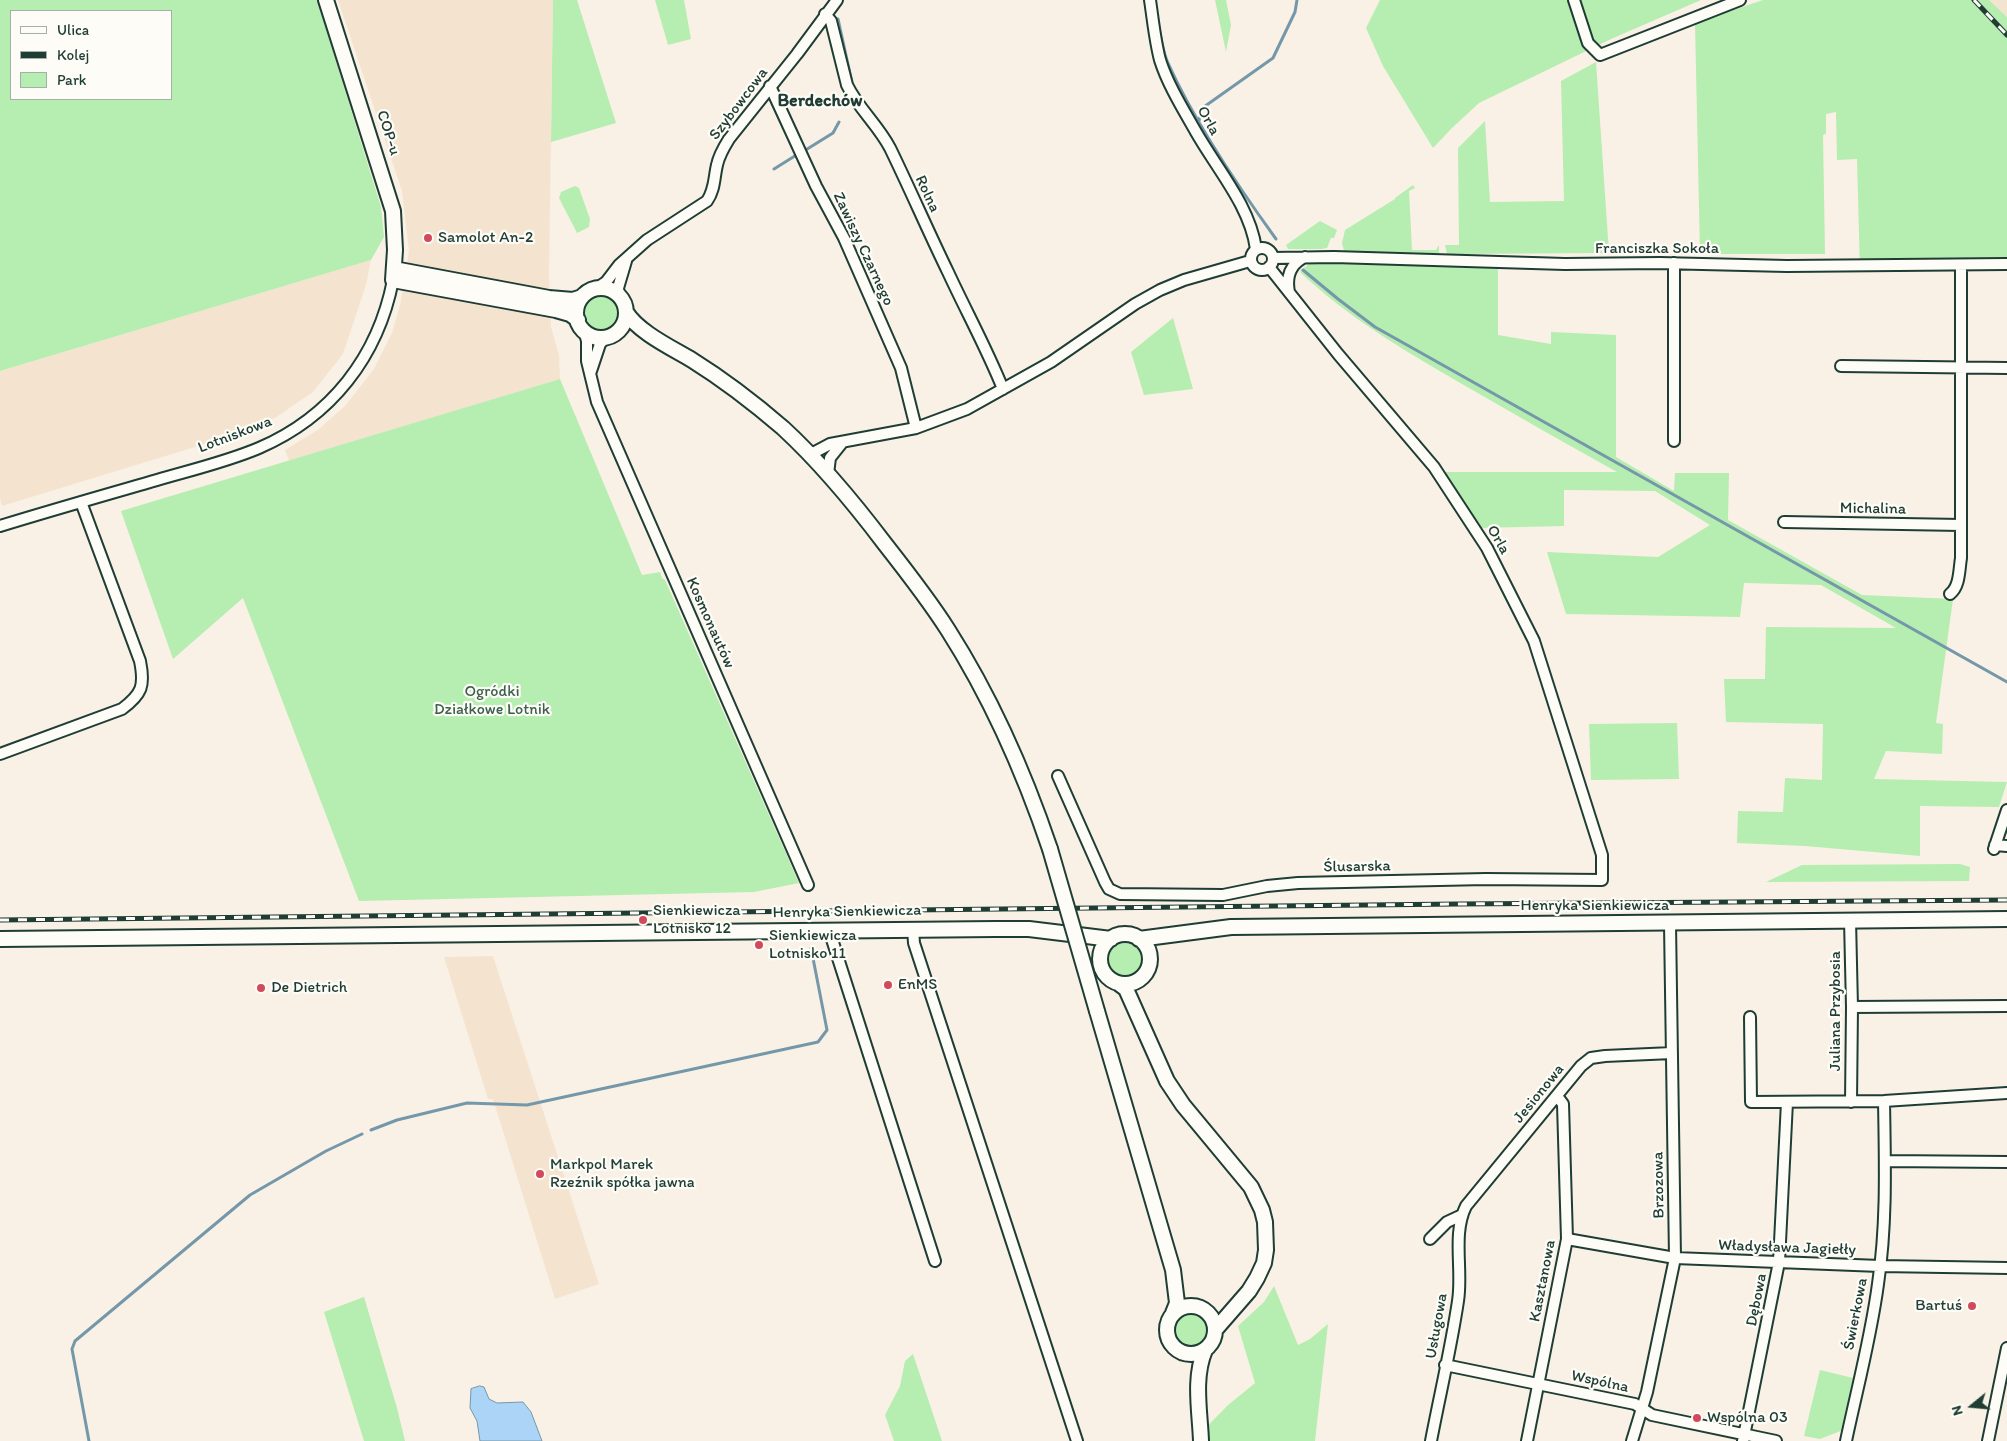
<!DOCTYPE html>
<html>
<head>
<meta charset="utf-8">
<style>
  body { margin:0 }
  #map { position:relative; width:2007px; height:1441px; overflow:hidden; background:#f9f1e5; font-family:Itim,sans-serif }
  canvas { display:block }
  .legend { position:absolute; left:10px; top:10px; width:162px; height:90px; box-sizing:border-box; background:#fdfcf7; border:1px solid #a4b0a9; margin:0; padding:6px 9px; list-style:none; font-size:15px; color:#1f3d34 }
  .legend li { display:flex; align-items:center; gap:10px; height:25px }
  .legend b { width:25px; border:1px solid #a4b0a9 }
  .north { position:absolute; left:1947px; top:1381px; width:50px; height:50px; -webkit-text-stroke:4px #fdfcf7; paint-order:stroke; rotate:253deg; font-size:14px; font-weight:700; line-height:20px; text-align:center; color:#1f3d34 }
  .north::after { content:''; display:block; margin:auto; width:18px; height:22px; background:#1f3d34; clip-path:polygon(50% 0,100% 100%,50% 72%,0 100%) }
</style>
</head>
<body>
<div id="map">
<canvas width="2007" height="1441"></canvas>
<ul class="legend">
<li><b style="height:6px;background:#fdfcf7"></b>Ulica</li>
<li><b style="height:6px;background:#1f3d34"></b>Kolej</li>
<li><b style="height:14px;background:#b6edb0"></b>Park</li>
</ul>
<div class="north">N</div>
</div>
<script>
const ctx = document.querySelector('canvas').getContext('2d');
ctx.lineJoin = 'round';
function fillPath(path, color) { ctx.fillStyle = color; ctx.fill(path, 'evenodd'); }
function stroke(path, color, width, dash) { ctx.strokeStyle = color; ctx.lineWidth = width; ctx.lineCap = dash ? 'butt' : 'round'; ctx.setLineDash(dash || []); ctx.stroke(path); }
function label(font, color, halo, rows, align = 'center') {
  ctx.font = font + ' Itim,sans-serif'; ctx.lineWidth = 4.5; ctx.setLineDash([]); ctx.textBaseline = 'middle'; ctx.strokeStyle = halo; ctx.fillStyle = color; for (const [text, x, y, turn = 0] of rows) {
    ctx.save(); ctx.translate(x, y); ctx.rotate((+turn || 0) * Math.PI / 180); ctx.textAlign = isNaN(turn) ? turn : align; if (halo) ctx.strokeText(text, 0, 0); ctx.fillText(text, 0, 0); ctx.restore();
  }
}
const built = new Path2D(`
  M338,0H553L549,275L551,327L559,355L560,379L289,461L285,450L319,429L345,406L374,369L392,333L400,305L409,251L402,191Z
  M1989,0H2007V17Z
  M371,260L366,285L343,354L313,392L275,418L231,436L2,506L0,498V371Z
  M493,956L599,1284L555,1299L493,1099H488L444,957Z`);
const green = new Path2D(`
  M0,0H317L381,207L384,237L371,260L0,371ZM171,11V99H11V11Z
  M553,0H577L616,123L551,142Z
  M655,0H684L691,39L668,45Z
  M1215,0H1226L1231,25L1226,52Z
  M1380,0H1701L1611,39L1479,103L1452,128L1433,148L1383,66L1366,28Z
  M1763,0H1989L2007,17V269L1860,270L1857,159L1837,160L1836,112L1826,114V134L1823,135L1825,254H1700L1695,23Z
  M1596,62L1609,253L1447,254L1445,245H1459L1458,148L1485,121L1490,202L1564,201L1561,81Z
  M1413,185L1415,188L1409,191L1412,250H1436L1439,245V255L1353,253L1344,251L1342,243L1345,230L1395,199V198Z
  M575,186L579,188L590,219L589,227L577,233L559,198L561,192Z
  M1320,221L1337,230L1334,238H1331L1327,248L1321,249H1288L1286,245Z
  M1309,261L1503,266L1504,269H1498V335L1551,344V332L1616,335V457L1674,491L1675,473H1729L1728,520L1862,595L1953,599L1936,723L1943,724L1942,754L1886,751L1874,779L2007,782L1999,807L1920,806V856L1805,846L1737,843L1738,811L1783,812L1785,778L1822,780L1823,724L1726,722L1724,679H1765L1766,627L1896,628L1821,585L1744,583L1740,617L1566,614L1547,552L1658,557L1710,525L1655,491L1564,490V526L1479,528L1440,472H1617C1565,443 1514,414 1462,384C1405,351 1349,318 1301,273L1300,271L1309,264Z
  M583 313a18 18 0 1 1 36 0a18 18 0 1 1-36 0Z
  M1173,318L1193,389L1144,395L1131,352Z
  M560,379L642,575L660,572L662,578L665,580L799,883L754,892L359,901L243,598L173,659L121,511Z
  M1677,723L1679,779L1591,780L1589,724Z
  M1960,864L1970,867L1969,881L1766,882L1802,865Z
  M1107 959a18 18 0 1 1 36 0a18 18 0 1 1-36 0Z
  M1274,1286L1298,1345L1310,1339L1328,1324L1315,1441H1193L1227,1406L1255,1383L1238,1326L1264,1302Z
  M364,1297L397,1408L405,1441H364L324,1312Z
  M1172 1330a18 18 0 1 1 36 0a18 18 0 1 1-36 0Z
  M913,1354L942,1441H894L885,1415L900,1386L905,1361Z
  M1820,1370L1853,1378L1843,1430L1820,1439L1804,1436Z`);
const water = new Path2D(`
  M480,1386L484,1387L489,1399L497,1403L523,1402L531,1412L542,1441H480L477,1421L470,1408L471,1389Z`);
const stream = new Path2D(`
  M838,19L853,87
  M1159,29C1162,40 1163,53 1168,63C1195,123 1237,185 1276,239
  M1199,121L1201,109L1273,58L1295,12L1297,0
  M804,151L833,133L839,122
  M774,169L798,154
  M1303,270L1338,299L1375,327L2007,682
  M371,1130L397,1120L467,1103L527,1105L818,1042L827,1030L811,948
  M89,1441L72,1349L75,1341L250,1195L326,1151L362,1134`);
const minor = new Path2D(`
  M1150,0C1153,20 1155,41 1160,60C1168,85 1183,109 1196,132C1217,169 1250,206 1256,249
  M1574,0L1588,43L1600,55L1740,0
  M825,14L831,21L847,85C858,108 878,125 890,148C910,189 928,231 948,272C966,311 987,349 1003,389
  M770,86L816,186L844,238L901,368L916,428
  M1251 259a11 11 0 1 1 22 0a11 11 0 1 1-22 0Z
  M1273,258L1334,257L1565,264L1660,263L1787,266L2007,264
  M597,288L606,282L619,265L647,240L707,201C715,190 714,177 717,165C719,155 724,147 729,139L797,54L837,0
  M1289,292C1286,277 1290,264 1305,257
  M619,296L618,288L626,261
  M584,330L587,341V361L597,402L808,885
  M1841,366L2007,368
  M591,371L600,344L606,337
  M1674,441V263
  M807,453L815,452L830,444L916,428L967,409L1051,362L1135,304L1160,290L1184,280L1250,261
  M828,474L830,458L842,443
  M1784,522L1961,525
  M0,526C52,510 105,495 157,480C191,470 226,462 259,448C331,417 378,357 393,280
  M1950,594C1960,586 1959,570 1961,558V265
  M0,754L122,709C142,694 145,686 140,661L81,502
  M1058,776L1105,882L1109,889L1120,894L1223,895L1267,886L1298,883L1486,879L1602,880V855L1534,641L1487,548L1434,467L1338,354L1269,267
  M1995,845L2007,846
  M1994,849L2007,810
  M1850,920L1852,1007L1851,1102
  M913,929L914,943L1077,1441
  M829,930L935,1261
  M1852,1007L2007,1006
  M1750,1017L1751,1102L1884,1101L2007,1093
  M1885,1161L2007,1162
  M1430,1239L1447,1222L1462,1215
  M1567,1239L1675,1258L1880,1266L2007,1268
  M1445,1365L1635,1404L1652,1415L1776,1441
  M1431,1441C1440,1394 1451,1348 1458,1301C1463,1270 1452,1234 1466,1206L1581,1066L1591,1058L1605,1056L1672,1053
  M1527,1441L1567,1239L1563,1104L1557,1096
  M1632,1441L1647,1392L1675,1258L1670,924
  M1743,1441L1779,1262L1787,1102
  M1846,1441C1857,1389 1871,1337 1878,1284C1887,1224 1885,1162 1884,1101
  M1988,1441L2007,1348`);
const major = new Path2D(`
  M326,0L393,211L395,250L393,280L556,310L570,314L578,320
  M394,269L549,298L573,300L582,297
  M576 313a25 25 0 1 1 50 0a25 25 0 1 1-50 0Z
  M626,312C638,332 672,348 692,360C724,380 754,403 783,428C821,463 854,503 885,544C907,572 929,600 948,630C992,699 1024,772 1050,849
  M1100 959a25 25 0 1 1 50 0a25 25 0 1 1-50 0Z
  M0,939L995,929H1029L1111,939
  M1139,939L1231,927L2007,919
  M1118,983L1126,989L1167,1081L1183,1105L1251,1187L1262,1210L1265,1222L1266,1250L1264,1263L1257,1278L1249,1291L1215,1330
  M1097,1011L1173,1270L1177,1303L1173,1313
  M1167 1330a24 24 0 1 1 48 0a24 24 0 1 1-48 0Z
  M1201,1441C1200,1412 1193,1378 1205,1350`);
const rail = new Path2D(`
  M1974,0L2007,35
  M0,920L1458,904L2007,900`);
const majorBridge = new Path2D(`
  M1050,849L1097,1011`);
const markers = [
  [428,238,5,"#d1495b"],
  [643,920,5,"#d1495b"],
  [759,945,5,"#d1495b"],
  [888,985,5,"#d1495b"],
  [261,988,5,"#d1495b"],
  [540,1174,5,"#d1495b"],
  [1972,1306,5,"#d1495b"],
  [1697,1418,5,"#d1495b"]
];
const streetNames = [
  ["Szybowcowa",739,104,-53],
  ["Orla",1208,121,61],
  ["COP-u",388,133,72],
  ["Rolna",927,194,65],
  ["Zawiszy Czarnego",863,249,65],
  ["Franciszka Sokoła",1657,249],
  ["Lotniskowa",235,435,-21],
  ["Michalina",1873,509,1],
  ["Orla",1498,540,60],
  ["Kosmonautów",710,623,66],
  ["Ślusarska",1357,867,-1],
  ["Henryka Sienkiewicza",1595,906],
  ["Henryka Sienkiewicza",847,912,-1],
  ["Juliana Przybosia",1836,1011,-90],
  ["Jesionowa",1539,1094,-51],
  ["Brzozowa",1659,1185,-91],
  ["Władysława Jagiełły",1787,1248,2],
  ["Kasztanowa",1543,1281,-79],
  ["Dębowa",1757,1300,-79],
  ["Świerkowa",1856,1314,-79],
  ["Usługowa",1437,1326,-80],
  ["Wspólna",1600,1382,12]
];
const poiNames = [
  ["Samolot An-2",438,238],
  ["Sienkiewicza",653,911],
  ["Lotnisko 12",653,929],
  ["Sienkiewicza",769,936],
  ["Lotnisko 11",769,954],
  ["EnMS",898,985],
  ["De Dietrich",271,988],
  ["Markpol Marek",550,1165],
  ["Rzeźnik spółka jawna",550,1183],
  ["Bartuś",1962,1306,"right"],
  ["Wspólna 03",1707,1418]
];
const parkNames = [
  ["Ogródki",492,692],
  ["Działkowe Lotnik",492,710]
];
const neighbourhoodNames = [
  ["Berdechów",820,101]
];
fillPath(built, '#f4e4cf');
fillPath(green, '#b6edb0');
fillPath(water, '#acd4f7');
stroke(water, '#7498a9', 1);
stroke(stream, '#7498a9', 3);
stroke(minor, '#1f3d34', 14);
stroke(major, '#1f3d34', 18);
stroke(minor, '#fdfcf7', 10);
stroke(major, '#fdfcf7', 14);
stroke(rail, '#1f3d34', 5);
stroke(rail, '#fdfcf7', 3, [9]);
stroke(majorBridge, '#1f3d34', 18, []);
stroke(majorBridge, '#fdfcf7', 14);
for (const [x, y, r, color] of markers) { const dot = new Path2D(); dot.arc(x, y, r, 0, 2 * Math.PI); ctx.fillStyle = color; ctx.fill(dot); stroke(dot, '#fdfcf7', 2); }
label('16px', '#1f3d34', '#fdfcf7', streetNames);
label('16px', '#1f3d34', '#fdfcf7', poiNames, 'left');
label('16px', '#3d604d', '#fdfcf7', parkNames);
label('bold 18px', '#1f3d34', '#fdfcf7', neighbourhoodNames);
</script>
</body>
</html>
